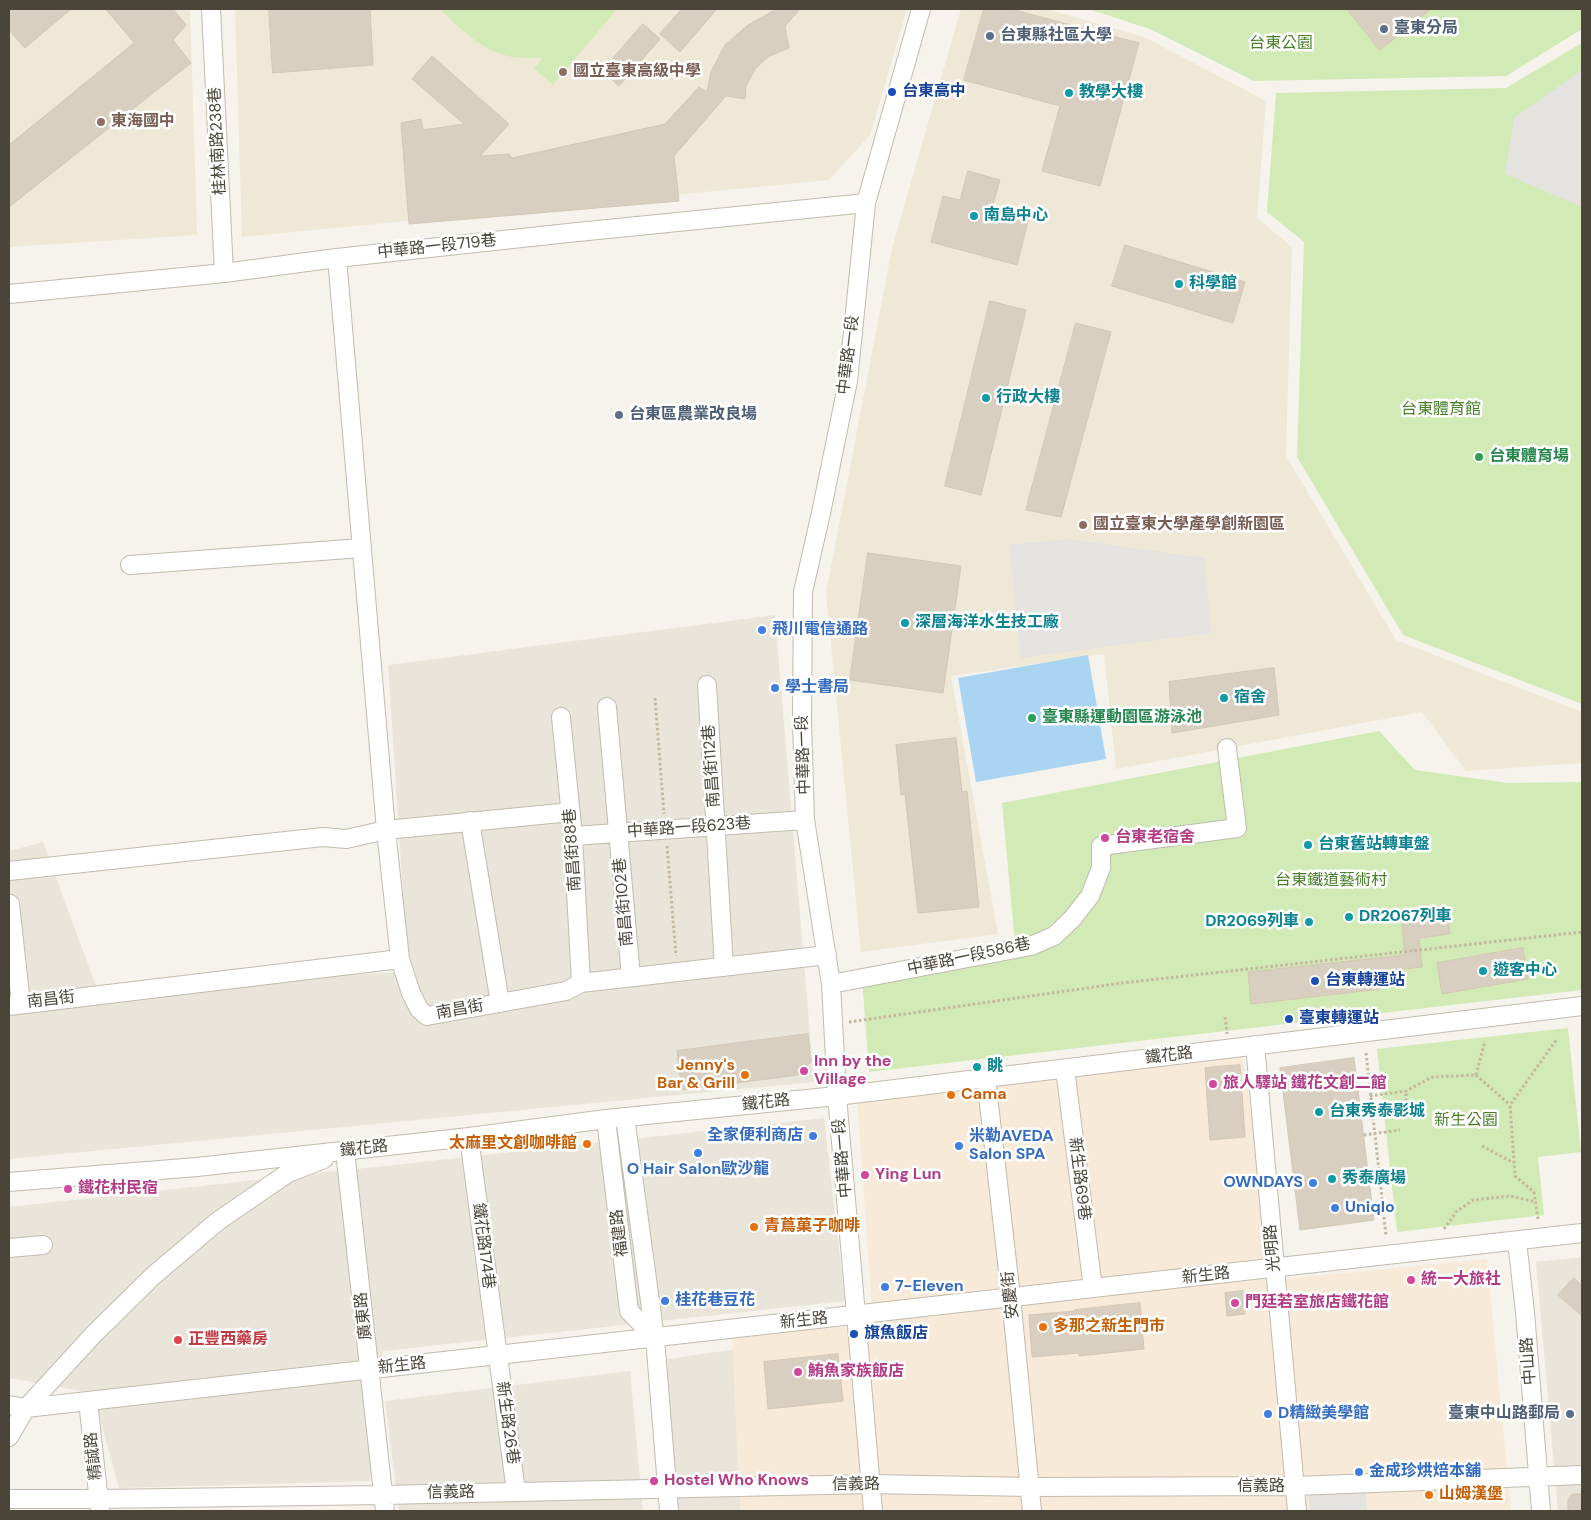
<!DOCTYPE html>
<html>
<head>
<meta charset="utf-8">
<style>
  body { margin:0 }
  #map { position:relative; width:1591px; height:1520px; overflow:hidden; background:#f6f3ec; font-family:"DM Sans",sans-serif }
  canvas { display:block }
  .frame { position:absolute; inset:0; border:10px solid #4b4439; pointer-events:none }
</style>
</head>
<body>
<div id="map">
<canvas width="1591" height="1520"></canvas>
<div class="frame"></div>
</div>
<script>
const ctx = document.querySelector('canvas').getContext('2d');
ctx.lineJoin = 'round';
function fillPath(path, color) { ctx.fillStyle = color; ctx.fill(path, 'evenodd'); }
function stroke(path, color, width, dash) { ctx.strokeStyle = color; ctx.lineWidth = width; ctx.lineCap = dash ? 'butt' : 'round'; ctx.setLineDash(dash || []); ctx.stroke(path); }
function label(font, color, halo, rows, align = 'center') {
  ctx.font = font + ' "DM Sans","Noto Sans TC",sans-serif'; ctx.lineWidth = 5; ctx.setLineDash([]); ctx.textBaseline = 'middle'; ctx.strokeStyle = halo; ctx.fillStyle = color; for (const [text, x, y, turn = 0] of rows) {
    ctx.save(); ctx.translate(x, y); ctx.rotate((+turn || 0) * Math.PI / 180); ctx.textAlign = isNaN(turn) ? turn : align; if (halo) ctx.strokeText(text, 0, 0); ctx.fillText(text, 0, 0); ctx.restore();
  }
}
const residential = new Path2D(`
  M775,615L814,1082L9,1159V851L43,842L96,986L408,972L388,665Z
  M824,1118L845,1301L383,1351L370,1481L119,1488L93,1393L9,1378V1207Z
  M1582,1257V1511H1558L1536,1262Z
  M737,1349L744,1511H669L661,1360Z
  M630,1371L643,1511H399L385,1401Z`);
const commercial = new Path2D(`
  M1242,1050L1274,1280L1487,1259L1511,1511H740L732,1336L873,1325L857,1097Z`);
const education = new Path2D(`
  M9,9H190L197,235L9,247Z
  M235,9H907L870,135L829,180L242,237Z
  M961,9H1047L1144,37L1266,101L1257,218L1292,247L1286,456L1396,640L1582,712V763L1466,771L1422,712L1116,769L1104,654L951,676L998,934L861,952L826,593L892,248Z`);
const green = new Path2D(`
  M441,9H617L553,85L534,69L543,58C532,57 519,59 508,56C483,51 457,27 441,9Z
  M1089,9H1582V29L1506,76L1254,81L1150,29Z
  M1582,43V704L1403,635L1297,457L1304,242L1267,212L1276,93L1506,88Z
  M1379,731L1415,770L1508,783L1582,782V990L869,1072L862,978L1015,943L1002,803Z
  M1568,1028L1581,1152L1538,1157L1544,1215L1397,1232L1377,1049Z`);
const parking = new Path2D(`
  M1582,70V207L1505,174L1514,118Z
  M1068,539L1205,558L1211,633L1021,658L1009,545Z
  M1308,1491L1366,1492L1367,1511H1310Z`);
const water = new Path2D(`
  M1088,655L1106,759L976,782L958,678Z`);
const building = new Path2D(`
  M9,9H71L25,48L9,30Z
  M106,9H173L186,25L173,40L191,63L9,207V145L134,43Z
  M269,9H370L373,65L273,73Z
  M682,9H717L680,52L660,34Z
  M777,9H800L785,26L789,48L769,56L755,69L746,86L745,99L726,96L674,156L679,201L409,224L401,123L421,119L423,130L464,124L412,79L432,56L509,124L480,156L509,154L512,158L665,124L699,87L707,92L711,72L725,45L748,25Z
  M984,9H1011L1139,43L1100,186L1042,171L1060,106L964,80Z
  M1347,9H1431L1380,50Z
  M643,24L660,39L619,86L602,71Z
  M968,171L1000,180L991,211L1028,221L1017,265L931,242L943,196L960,200Z
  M1125,245L1245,282L1233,323L1112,286Z
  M990,301L1026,310L981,495L945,486Z
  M1076,323L1111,332L1061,517L1026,510Z
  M868,553L961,566L943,693L850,680Z
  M1274,668L1279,715L1172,733L1169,682Z
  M956,738L962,792L967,791L979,907L918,913L905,794L901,795L896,745Z
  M1448,919L1450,934L1419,938L1422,967L1379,972L1381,989L1251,1004L1248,972L1405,955L1402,925Z
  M1523,948L1528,979L1442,994L1437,963Z
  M808,1034L811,1062L798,1075L682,1090L677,1051Z
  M1354,1058L1374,1220L1300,1230L1280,1068Z
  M1240,1065L1245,1137L1210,1140L1205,1068Z
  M1574,1278L1582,1286V1316L1558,1295Z
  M1243,1291L1245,1314L1227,1316L1225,1293Z
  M1140,1303L1144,1349L1079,1356V1353L1032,1357L1029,1315L1075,1311V1310Z
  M838,1354L843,1401L768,1409L764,1362Z
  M1573,1494H1582V1511H1568V1500Z`);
const path = new Path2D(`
  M655,698L664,814
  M667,846L676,956
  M1225,1017L1227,1034
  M849,1022L1122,983L1582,932
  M1366,1053L1386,1235
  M1476,1075L1485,1041
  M1370,1096L1406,1091L1432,1077L1476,1075L1510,1105
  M1406,1111V1091
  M1364,1135L1400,1130
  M1482,1146L1514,1163
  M1538,1219L1534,1192L1515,1176L1510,1105L1557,1039
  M1444,1229L1456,1212L1473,1200L1510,1196L1536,1202`);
const minor = new Path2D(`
  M211,9L224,273
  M337,258L386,830L400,959L411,993L419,1009L427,1016L566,991L581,983L827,955
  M9,294L224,273L337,258L568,233L866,203
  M130,565L362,548
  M707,685L724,967
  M607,707L631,977
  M561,717L573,836L581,983
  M470,821L500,1003
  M573,836L805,820
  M9,871L323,837L346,839L386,830L571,812
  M10,904L21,1004
  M831,984L1031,946L1054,936L1072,919L1090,896L1101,868V846L1237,828L1227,748
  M9,1006L400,959
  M1255,1045L1297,1511
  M1065,1069L1093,1288
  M986,1078L1011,1297L1032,1511
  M625,1117L655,1338L669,1511
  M606,1119L629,1311L655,1338
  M469,1137L516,1492
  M345,1151L385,1511
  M9,1182L197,1167L469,1137L606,1119L837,1096L1582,1006
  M1517,1241L1525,1312L1541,1511
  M9,1248L43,1245
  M88,1401L100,1511
  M9,1405L26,1408L1582,1233
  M9,1437L26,1408L93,1335L154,1275L218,1221L288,1173L324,1159
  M9,1499H99L384,1495L871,1484L1030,1487L1295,1486L1582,1475
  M873,1511L837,1096L831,984L805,820L802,720L803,592L821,513L848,381L866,203L921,9`);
const markers = [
  [1384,29,5,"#5c6f8a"],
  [990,36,5,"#5c6f8a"],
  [563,72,5,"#8d6e63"],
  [892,92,5,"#1a4fb4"],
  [1069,93,5,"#0f9aa8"],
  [101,122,5,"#8d6e63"],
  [974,216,5,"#0f9aa8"],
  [1179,284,5,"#0f9aa8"],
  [986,398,5,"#0f9aa8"],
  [619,415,5,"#5c6f8a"],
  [1479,457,5,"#2e9e5b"],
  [1083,525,5,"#8d6e63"],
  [905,623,5,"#0f9aa8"],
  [762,630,5,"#3f7fe0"],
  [775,688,5,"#3f7fe0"],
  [1224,698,5,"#0f9aa8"],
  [1032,718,5,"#2e9e5b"],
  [1105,838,5,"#d1479c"],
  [1308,845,5,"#0f9aa8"],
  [1349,917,5,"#0f9aa8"],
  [1309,922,5,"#0f9aa8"],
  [1483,971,5,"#0f9aa8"],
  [1315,981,5,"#1a4fb4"],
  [1289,1019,5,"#1a4fb4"],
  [977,1067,5,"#0f9aa8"],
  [804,1071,5,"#d1479c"],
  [745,1075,5,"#e8710a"],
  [1213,1084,5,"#d1479c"],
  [951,1095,5,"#e8710a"],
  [1319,1112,5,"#0f9aa8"],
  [813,1136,5,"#3f7fe0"],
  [587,1144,5,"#e8710a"],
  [959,1146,5,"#3f7fe0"],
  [698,1153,5,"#3f7fe0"],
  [865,1175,5,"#d1479c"],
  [1332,1179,5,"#0f9aa8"],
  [1313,1183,5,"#3f7fe0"],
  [68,1189,5,"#d1479c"],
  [1335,1208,5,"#3f7fe0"],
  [754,1227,5,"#e8710a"],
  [1411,1280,5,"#d1479c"],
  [885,1287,5,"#3f7fe0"],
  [665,1301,5,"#3f7fe0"],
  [1235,1303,5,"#d1479c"],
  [1043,1327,5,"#e8710a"],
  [854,1334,5,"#1a4fb4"],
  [178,1340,5,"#e0444e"],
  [798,1372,5,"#d1479c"],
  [1268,1414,5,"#3f7fe0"],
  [1570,1414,5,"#5c6f8a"],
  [1359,1472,5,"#3f7fe0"],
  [654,1481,5,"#d1479c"],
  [1429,1495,5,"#e8710a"]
];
const serviceNames = [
  ["臺東分局",1394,29],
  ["台東縣社區大學",1000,36],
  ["台東區農業改良場",629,415],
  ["臺東中山路郵局",1560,1414,"right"]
];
const parkNames = [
  ["台東公園",1281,44],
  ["台東體育館",1441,410],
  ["台東鐵道藝術村",1331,881],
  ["新生公園",1466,1121]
];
const educationNames = [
  ["國立臺東高級中學",573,72],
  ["東海國中",111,122],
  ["國立臺東大學產學創新園區",1093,525]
];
const transitNames = [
  ["台東高中",902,92],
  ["台東轉運站",1325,981],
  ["臺東轉運站",1299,1019],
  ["旗魚飯店",864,1334]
];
const cultureNames = [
  ["教學大樓",1079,93],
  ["南島中心",984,216],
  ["科學館",1189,284],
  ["行政大樓",996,398],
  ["深層海洋水生技工廠",915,623],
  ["宿舍",1234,698],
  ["台東舊站轉車盤",1318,845],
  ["DR2067列車",1359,917],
  ["DR2069列車",1299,922,"right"],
  ["遊客中心",1493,971],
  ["眺",987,1067],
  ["台東秀泰影城",1329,1112],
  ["秀泰廣場",1342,1179]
];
const streetNames = [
  ["桂林南路238巷",218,141,-93],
  ["中華路一段719巷",437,247,-6],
  ["中華路一段",849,355,-83],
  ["中華路一段",804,755,-92],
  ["南昌街112巷",712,766,-94],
  ["中華路一段623巷",689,828,-4],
  ["南昌街88巷",573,850,-94],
  ["南昌街102巷",624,902,-95],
  ["中華路一段586巷",969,957,-12],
  ["南昌街",51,1000,-7],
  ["南昌街",460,1010,-10],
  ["鐵花路",1169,1056,-7],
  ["鐵花路",766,1103,-6],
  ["鐵花路",364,1149,-6],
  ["中華路一段",843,1158,-95],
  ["新生路69巷",1079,1179,83],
  ["福建路",620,1233,-97],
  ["鐵花路174巷",483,1246,83],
  ["光明路",1273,1248,-95],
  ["新生路",1206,1276,-6],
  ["安慶街",1011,1295,-96],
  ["廣東路",364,1316,-96],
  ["新生路",804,1321,-6],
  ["中山路",1529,1361,-94],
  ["新生路",402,1366,-6],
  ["新生路26巷",507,1423,82],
  ["精誠路",94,1456,-96],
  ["信義路",856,1485,-1],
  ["信義路",1261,1487],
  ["信義路",451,1493,-1]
];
const leisureNames = [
  ["台東體育場",1489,457],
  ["臺東縣運動園區游泳池",1042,718]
];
const shopNames = [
  ["飛川電信通路",772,630],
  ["學士書局",785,688],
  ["全家便利商店",803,1136,"right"],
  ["米勒AVEDA",969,1137],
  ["Salon SPA",969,1155],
  ["O Hair Salon歐沙龍",698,1170,"center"],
  ["OWNDAYS",1303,1183,"right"],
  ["Uniqlo",1345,1208],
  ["7-Eleven",895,1287],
  ["桂花巷豆花",675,1301],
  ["D精緻美學館",1278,1414],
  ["金成珍烘焙本舖",1369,1472]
];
const hotelNames = [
  ["台東老宿舍",1115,838],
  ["Inn by the",814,1062],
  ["Village",814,1080],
  ["旅人驛站 鐵花文創二館",1223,1084],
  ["Ying Lun",875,1175],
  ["鐵花村民宿",78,1189],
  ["統一大旅社",1421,1280],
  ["門廷若室旅店鐵花館",1245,1303],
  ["鮪魚家族飯店",808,1372],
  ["Hostel Who Knows",664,1481]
];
const foodNames = [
  ["Jenny's",735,1066,"right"],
  ["Bar & Grill",735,1084,"right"],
  ["Cama",961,1095],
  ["太麻里文創咖啡館",577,1144,"right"],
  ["青蔦菓子咖啡",764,1227],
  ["多那之新生門市",1053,1327],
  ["山姆漢堡",1439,1495]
];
const healthNames = [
  ["正豐西藥房",188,1340]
];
fillPath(residential, '#eae5da');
fillPath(commercial, '#f7ead8');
fillPath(education, '#efe8d6');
fillPath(green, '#d2eab5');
fillPath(parking, '#e5e3e0');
fillPath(water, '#a9d4f2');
fillPath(building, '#d8cfc1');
stroke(building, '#d3c7b4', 1);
stroke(minor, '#c2bbae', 20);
stroke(path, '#c4b79f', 3, [2.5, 2.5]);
stroke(minor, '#fff', 18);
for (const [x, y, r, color] of markers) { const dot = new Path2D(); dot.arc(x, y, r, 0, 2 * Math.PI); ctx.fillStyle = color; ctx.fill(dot); stroke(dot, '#fff', 2); }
label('bold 16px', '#4e5e75', '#fff', serviceNames, 'left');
label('16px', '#4a7f2a', '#fff', parkNames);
label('bold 16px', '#785e54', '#fff', educationNames, 'left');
label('bold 16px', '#164399', '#fff', transitNames, 'left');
label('bold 16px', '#0d838f', '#fff', cultureNames, 'left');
label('16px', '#4b4439', '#fff', streetNames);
label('bold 16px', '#27864d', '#fff', leisureNames, 'left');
label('bold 16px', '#366cbe', '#fff', shopNames, 'left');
label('bold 16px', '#b23c85', '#fff', hotelNames, 'left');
label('bold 16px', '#c56008', '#fff', foodNames, 'left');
label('bold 16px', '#be3a42', '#fff', healthNames, 'left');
</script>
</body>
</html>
